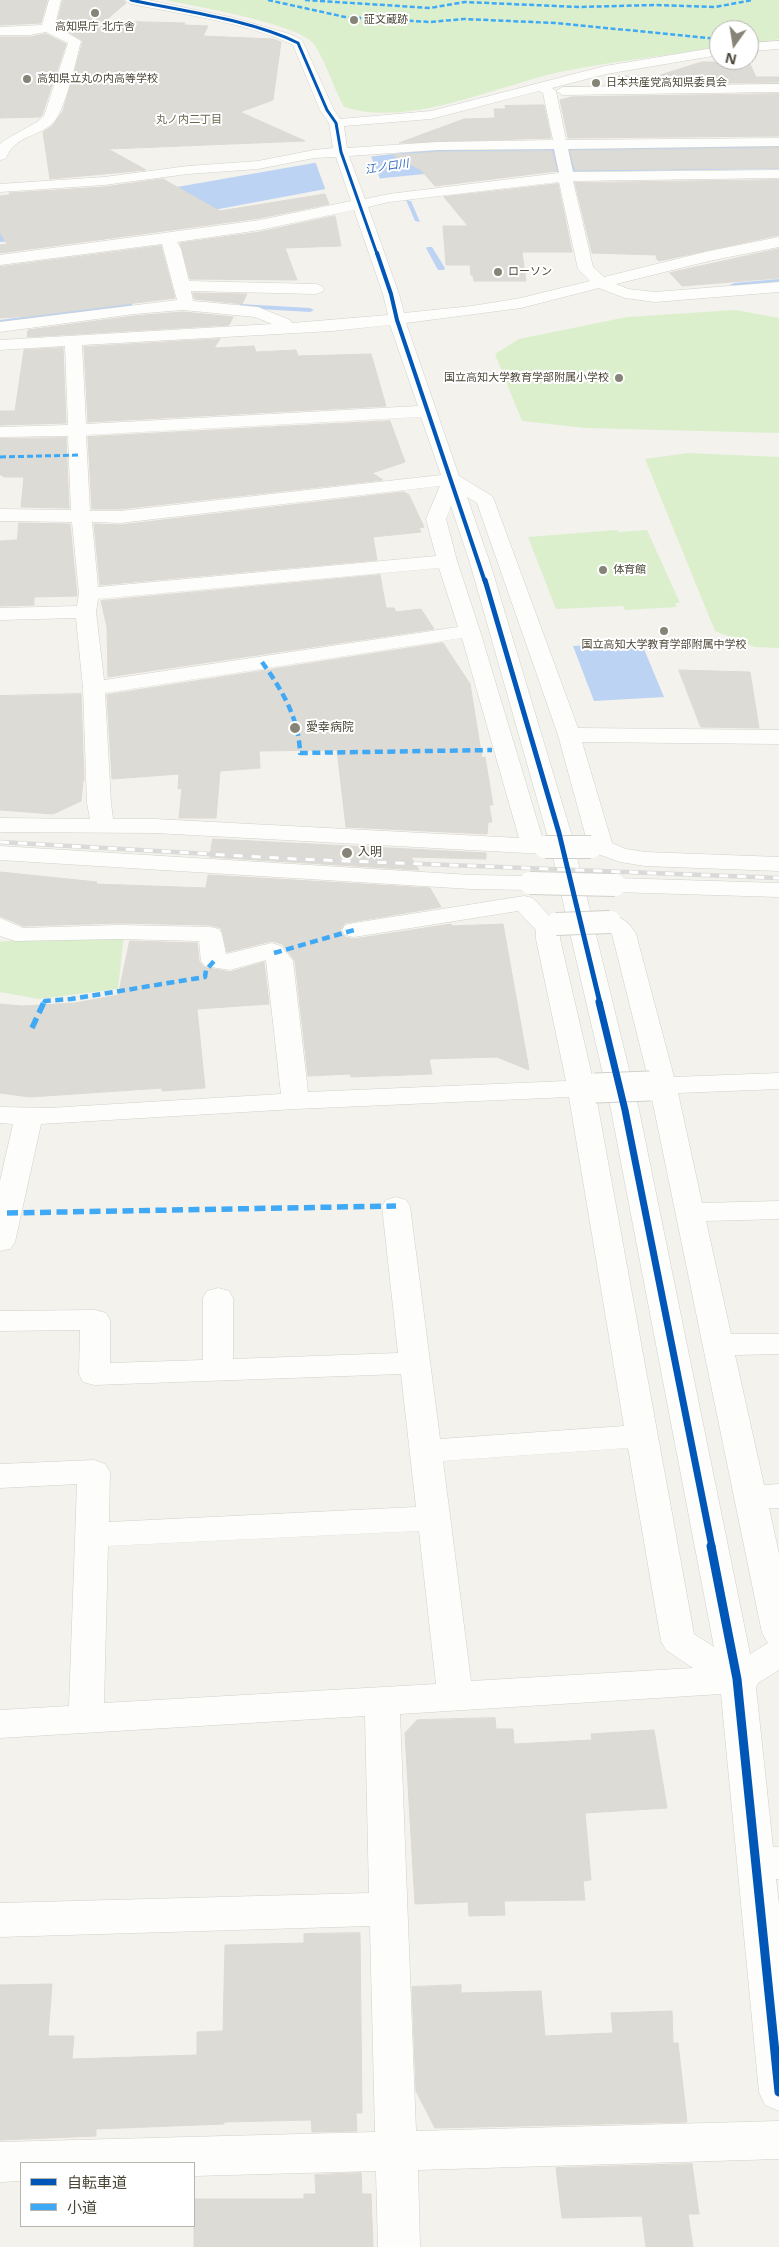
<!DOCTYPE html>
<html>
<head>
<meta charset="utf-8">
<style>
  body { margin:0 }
  #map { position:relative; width:779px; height:2247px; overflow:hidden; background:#f3f2ed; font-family:"Open Sans","Noto Sans JP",sans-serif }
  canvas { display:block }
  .legend { position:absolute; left:20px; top:2162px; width:175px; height:65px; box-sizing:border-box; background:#fff; border:1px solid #b7b5af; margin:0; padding:6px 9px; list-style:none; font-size:15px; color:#4b4737 }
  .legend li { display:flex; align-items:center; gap:10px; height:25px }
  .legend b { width:25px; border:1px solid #b7b5af }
  .north { position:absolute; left:709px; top:20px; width:50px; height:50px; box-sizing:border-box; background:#fff; border:1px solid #b7b5af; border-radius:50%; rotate:193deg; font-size:14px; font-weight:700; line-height:20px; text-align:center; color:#4b4737 }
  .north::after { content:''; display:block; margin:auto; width:18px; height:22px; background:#868377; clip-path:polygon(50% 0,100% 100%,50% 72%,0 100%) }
</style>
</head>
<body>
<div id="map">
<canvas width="779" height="2247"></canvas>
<ul class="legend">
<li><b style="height:6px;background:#0057b8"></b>自転車道</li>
<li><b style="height:6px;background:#3fa9f5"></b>小道</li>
</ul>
<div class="north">N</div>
</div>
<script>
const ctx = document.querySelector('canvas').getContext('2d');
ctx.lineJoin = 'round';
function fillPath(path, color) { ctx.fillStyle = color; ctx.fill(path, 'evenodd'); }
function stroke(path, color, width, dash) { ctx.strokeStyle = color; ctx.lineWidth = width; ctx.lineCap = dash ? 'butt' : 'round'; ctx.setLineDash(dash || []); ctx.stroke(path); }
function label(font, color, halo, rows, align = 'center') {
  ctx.font = font + ' "Open Sans","Noto Sans JP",sans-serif'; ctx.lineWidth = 4; ctx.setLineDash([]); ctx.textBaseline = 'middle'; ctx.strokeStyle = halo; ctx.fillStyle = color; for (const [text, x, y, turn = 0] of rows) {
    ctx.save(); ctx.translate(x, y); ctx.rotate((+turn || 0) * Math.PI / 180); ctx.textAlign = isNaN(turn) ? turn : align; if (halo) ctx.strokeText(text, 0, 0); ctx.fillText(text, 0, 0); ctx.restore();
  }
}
const green = new Path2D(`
  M165,0H779V39L749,44V30H719V47C666,56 612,61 560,72C495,86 411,128 344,107C335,91 323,54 312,42C293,23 195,6 165,0Z
  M735,310L779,318V433L586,428L522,421L495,354L519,339L627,317Z
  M688,453L779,457V648L755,647L715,631L645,459Z
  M617,530L619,532L647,530L680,603H675L677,607L625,610L623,606L556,609L528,537Z
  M124,935L118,989L39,999L0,992V942L47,936Z`);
const water = new Path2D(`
  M779,145V169L551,172L465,170L384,178L102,231L0,242V218L314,163L411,152L475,147Z
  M641,642L664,697L594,701L573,646Z`);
const pier = new Path2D(`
  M370,154L381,181L326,191L315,161Z`);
const stream = new Path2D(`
  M406,200L411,201L420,222L415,221Z
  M428,247H432L445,268L444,270H438L426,248Z
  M779,279V283L734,287L730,285L734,283Z
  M129,303H132V307L0,324V320Z
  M240,304L310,308L314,310L310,312L243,308L239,306Z`);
const building = new Path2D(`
  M0,0H47L41,23L0,25Z
  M63,0H123L126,3L105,21L185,23L184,25L208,26L203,36L273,39L281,42L273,100L240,112L305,141L108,149L146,170L50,179L43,132L52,126L63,111L83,41L57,25Z
  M46,34L66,44L42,115L40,117L0,118V37H30Z
  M702,62H749L756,77H779V82L625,84L618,76H657Z
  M779,94V136L568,138L560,100L571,97Z
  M533,105H544L551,138L399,143L464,119L495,118L494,109H506L505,106Z
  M779,148V168L575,170L570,151Z
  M552,151L557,171L435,186L421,170L393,155L437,152Z
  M163,179L220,211L325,194L329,204L260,218L0,253V245L7,244L0,232V196L10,195L9,193L104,187Z
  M779,180V235L659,261L656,258L657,255L592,253L575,183Z
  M558,184L572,252H522L526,281H474L473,276L471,275L470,265H446L443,226H468L444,197Z
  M335,216L341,246L285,248L297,280L190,279L180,243L260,232Z
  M161,246L175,298L30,316L0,318V267Z
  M779,249V278L682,286L670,273Z
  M193,293L247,294L242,304L195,299Z
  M183,312L233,317L229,325L27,337L28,330L134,316Z
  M220,339L214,348L254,346L256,352L296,350L298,356L371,354L386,406L88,422L84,347Z
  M63,348L66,423L0,425V411H15L24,350Z
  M390,421L405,462L372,473L383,480L120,509H92L88,437Z
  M66,438L69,508L21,507L24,477H3V475H0V439Z
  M404,492L409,495L424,527L419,528L421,532L373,537L377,560L100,585L94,524L120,525Z
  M19,523L70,524L77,596L34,597V605L0,606V541L17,540Z
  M380,575L386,608H394L396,612L421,609L434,629L108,677L107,627L101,601Z
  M443,643L470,684L482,758L485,757L493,805H489L492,822H488L487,834L346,827L337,750L259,751L260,768L220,771L216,818H179L182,788L178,789L179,774L112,779L107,695Z
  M679,670L750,672L759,728L701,727Z
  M81,694L84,781H83L81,801L53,814L0,810V696Z
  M213,839L486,853V859L411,857L419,870L210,857Z
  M0,872L97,882L96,884L206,888L208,875L430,888L441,907L345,923L340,931L345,937L354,939L451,924L452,926L503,924L529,1070L497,1057L429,1059L432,1074L351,1077V1074L308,1076L295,961L282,944L272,941L227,952L221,928L210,925L119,923L23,926L0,916Z
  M130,941L197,943L199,961L204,967L230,972L264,962L269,1004L197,1009L205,1088L162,1091V1088L30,1097L0,1093V1004L22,1006L75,1003L118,995Z
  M495,1718L496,1729H513L514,1744L592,1740L591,1734L654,1730L667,1808L585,1813L591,1880L583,1881L585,1900L504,1901L505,1915L469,1916L468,1902L415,1904L405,1733L417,1720Z
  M360,1933L362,2113H356L357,2131L312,2132L311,2120L224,2122V2124L96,2129V2136L0,2140V1985L52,1984L48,2036H74L72,2059L197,2055V2032L223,2031L225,1945L304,1943V1934Z
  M461,1985V1993L541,1991L545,2036L613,2033L611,2013L672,2011L673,2043H678L687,2122L435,2128L416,2091L412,1987Z
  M692,2164L699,2214H688L693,2247H646L642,2216L562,2218L556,2168Z
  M361,2173L362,2194H371L373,2247H194V2199H304V2194H316L315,2175Z`);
const minor = new Path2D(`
  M49,0H61L55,26L81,41C76,60 65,114 51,125C40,134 24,136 14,146C9,150 8,155 5,159L0,160V144L3,141L37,122L44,116L68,43L46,32L30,35H0V27L42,25Z
  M125,0H148L230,17L290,34L302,40L334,110L340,119L431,111L605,66L719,47V55L606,74L552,88L556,91L566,140L779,138V146L568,149L573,172L779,170V178L573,181L593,267L604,277L709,251L779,237V247L709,261L616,284L628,289L655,292L779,282V292L655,302L625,298L599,288L521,308L406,323L459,476L492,496L494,500L578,728L779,730V744L582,742L612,843L626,849L645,852L779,857V871L645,866L620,862L598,854L583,852L579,847L583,842L587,841L558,735L477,503L467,497L490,563L571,833L639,1110L750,1654L768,1643L762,1633L651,1094L640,1092L637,1086L640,1080L648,1078L612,934L601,927L598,922L601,917C618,913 628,920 636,934L674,1077L779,1073V1089L678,1093L702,1203L779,1201V1219L706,1221L731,1334H779V1354L735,1355L764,1485L779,1484V1508H769L779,1554V1670L758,1683L756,1688L773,1847H779V1879H776L779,1904V2111L765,2105L759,2092L721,1694L400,1714L416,2131L779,2121V2159L418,2170L420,2247H378L376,2171L194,2176V2163H21V2181L0,2182V2142L375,2132L370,1926L0,1937V1903L369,1893L365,1716L0,1738V1710L69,1706L77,1484L0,1488V1464L94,1460L105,1464L110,1472L109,1522L416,1507L401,1374L94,1385L83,1382L79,1374L80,1330L0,1331V1311L95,1310L106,1313L110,1320V1363L203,1360V1298L207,1291L218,1288L229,1291L233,1298V1359L398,1353L382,1206L386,1200L396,1197L406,1200L410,1206L440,1439L624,1426L569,1097L295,1109L41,1124L15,1242L10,1249L0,1251V1181L13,1124L0,1123V1107L49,1108L281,1094L266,960L230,970L205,966L201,961L199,941L119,939L15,941L0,936V918L23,928L119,925L210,927L219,929L222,934L226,954L272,943L281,946L293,961L308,1092L566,1081L536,939V930L518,911L354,937L345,935L342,930L345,925L354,923L524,896L533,898L551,918L565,919L568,924L552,852L545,854L155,833L0,832V818L90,819L87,803L83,688L76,618L0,620V608L77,606L79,593L72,522L0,521V509L71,510L68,436L0,437V427L68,425L65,346L0,350V340L272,324L255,317L183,310L134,314L0,332V322L177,300L162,244L0,265V255L260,220L351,201L336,157L314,158L258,169L188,174L104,185L0,192V184L104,177L188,166L258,161L314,150L333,148L329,123L320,110L293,45C249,23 180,14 131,4ZM539,91L543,93L553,140L437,142L347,148L344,126L431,119ZM554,149L559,173L389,194L365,199L349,156L437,150ZM559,182L578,269L590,281L521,298L472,306L404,313L399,294L368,207L389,202ZM354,210L383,294L388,315L292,323L290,320L258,307L193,301L191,291L316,294L322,292L324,289L322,286L316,284L189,281L181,249L177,242L260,230ZM390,325L418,406L86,424L82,345L332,331ZM421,417L441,475L120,511H90L86,435ZM440,486L426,519L436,556L98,587L92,522L120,523ZM451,506L470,563L549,841L543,840L480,631L457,561L446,519ZM439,568L458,627L104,680L96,612L98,599ZM462,638L519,838L155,819H113L111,803L105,693ZM568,924L605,1083L593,1080L560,939V932ZM607,1090L611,1110L714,1647L694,1634L596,1096L605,1094ZM628,1448L661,1641L666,1650L693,1668L471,1681L443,1461ZM419,1531L436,1684L104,1703L108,1546Z
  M779,41V49L749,51V43Z
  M779,84V92L563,95L556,91L563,87Z
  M0,846L471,875L530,876L539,878L542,883L539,888L530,890L471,889L0,860Z
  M615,878L779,883V897L615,892L606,890L603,885L606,880Z`);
const rail = new Path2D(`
  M0,842L296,859L779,878`);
const minorBridgeFar1 = new Path2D(`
  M545,847H591
  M530,883L615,885
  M556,924L610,922`);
const minorBridge = new Path2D(`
  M595,1088L650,1086`);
const quietFar3 = new Path2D(`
  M268,0L345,17L430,22L464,19L555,23L719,39
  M305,0L430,8L465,2L579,7L655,5L715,7L753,0
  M749,45L757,46`);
const quietFar2 = new Path2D(`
  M0,457L79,455`);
const quietFar1 = new Path2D(`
  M262,662C282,690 299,718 300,753L492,750
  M274,953L354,930
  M44,1003L45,1001L71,999L205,977L206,970L214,961`);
const quiet = new Path2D(`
  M32,1028L44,1002
  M7,1213L396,1206`);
const cyclewayFar4 = new Path2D(`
  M131,0C182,11 252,20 298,43L327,110L336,123L341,152L377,254`);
const cyclewayFar3 = new Path2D(`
  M377,253L391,294L397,320L485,582`);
const cyclewayFar2 = new Path2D(`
  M485,580L559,833L600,1003`);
const cyclewayFar1 = new Path2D(`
  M599,1002L625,1110L712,1547`);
const cycleway = new Path2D(`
  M711,1546L737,1679L779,2092`);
const markers = [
  [95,13,5,"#868377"],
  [354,20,5,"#868377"],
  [27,79,5,"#868377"],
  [596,83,5,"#868377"],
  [498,272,5,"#868377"],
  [619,378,5,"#868377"],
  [603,570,5,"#868377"],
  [664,631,5,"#868377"],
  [295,728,6,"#868377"],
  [347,853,6,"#868377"]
];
const farPoinames = [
  ["証文蔵跡",364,20],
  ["高知県庁 北庁舎",95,27,"center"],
  ["高知県立丸の内高等学校",37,79],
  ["日本共産党高知県委員会",606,83],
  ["ローソン",508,272],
  ["国立高知大学教育学部附属小学校",609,378,"right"],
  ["体育館",613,570],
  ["国立高知大学教育学部附属中学校",664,645,"center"]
];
const farNeighbourhoodnames = [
  ["丸ノ内二丁目",189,120]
];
const farWaternames = [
  ["江ノ口川",387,167,-9]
];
const poiNames = [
  ["愛幸病院",306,728],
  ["入明",358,853]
];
fillPath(green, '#dbefcc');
fillPath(water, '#bcd3f3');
fillPath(pier, '#f3f2ed');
fillPath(stream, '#bcd3f3');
fillPath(building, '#dddbd5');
stroke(building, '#dcdad2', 1);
stroke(minor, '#d1d0ca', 1);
fillPath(minor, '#fdfdfc');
stroke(rail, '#dadad9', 4.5);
stroke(rail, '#fff', 3, [9]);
stroke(minorBridgeFar1, '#d1d0ca', 24, []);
stroke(minorBridge, '#d1d0ca', 31, []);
stroke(minorBridgeFar1, '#fdfdfc', 22);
stroke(minorBridge, '#fdfdfc', 29);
stroke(quietFar3, '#3fa9f5', 2.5, [5, 2.5]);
stroke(quietFar2, '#3fa9f5', 3, [6, 3]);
stroke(quietFar1, '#3fa9f5', 4.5, [8, 4.5]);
stroke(quiet, '#3fa9f5', 5.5, [11, 5.5]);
stroke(cyclewayFar4, '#0057b8', 3);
stroke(cyclewayFar3, '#0057b8', 4);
stroke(cyclewayFar2, '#0057b8', 5);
stroke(cyclewayFar1, '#0057b8', 7);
stroke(cycleway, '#0057b8', 9);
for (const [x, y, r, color] of markers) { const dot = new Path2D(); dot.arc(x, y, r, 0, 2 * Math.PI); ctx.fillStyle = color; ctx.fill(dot); stroke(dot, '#fff', 2); }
label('11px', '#4b4737', '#fff', farPoinames, 'left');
label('11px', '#6e674e', '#fff', farNeighbourhoodnames);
label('italic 11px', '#2965be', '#fff', farWaternames);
label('12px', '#4b4737', '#fff', poiNames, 'left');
</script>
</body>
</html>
